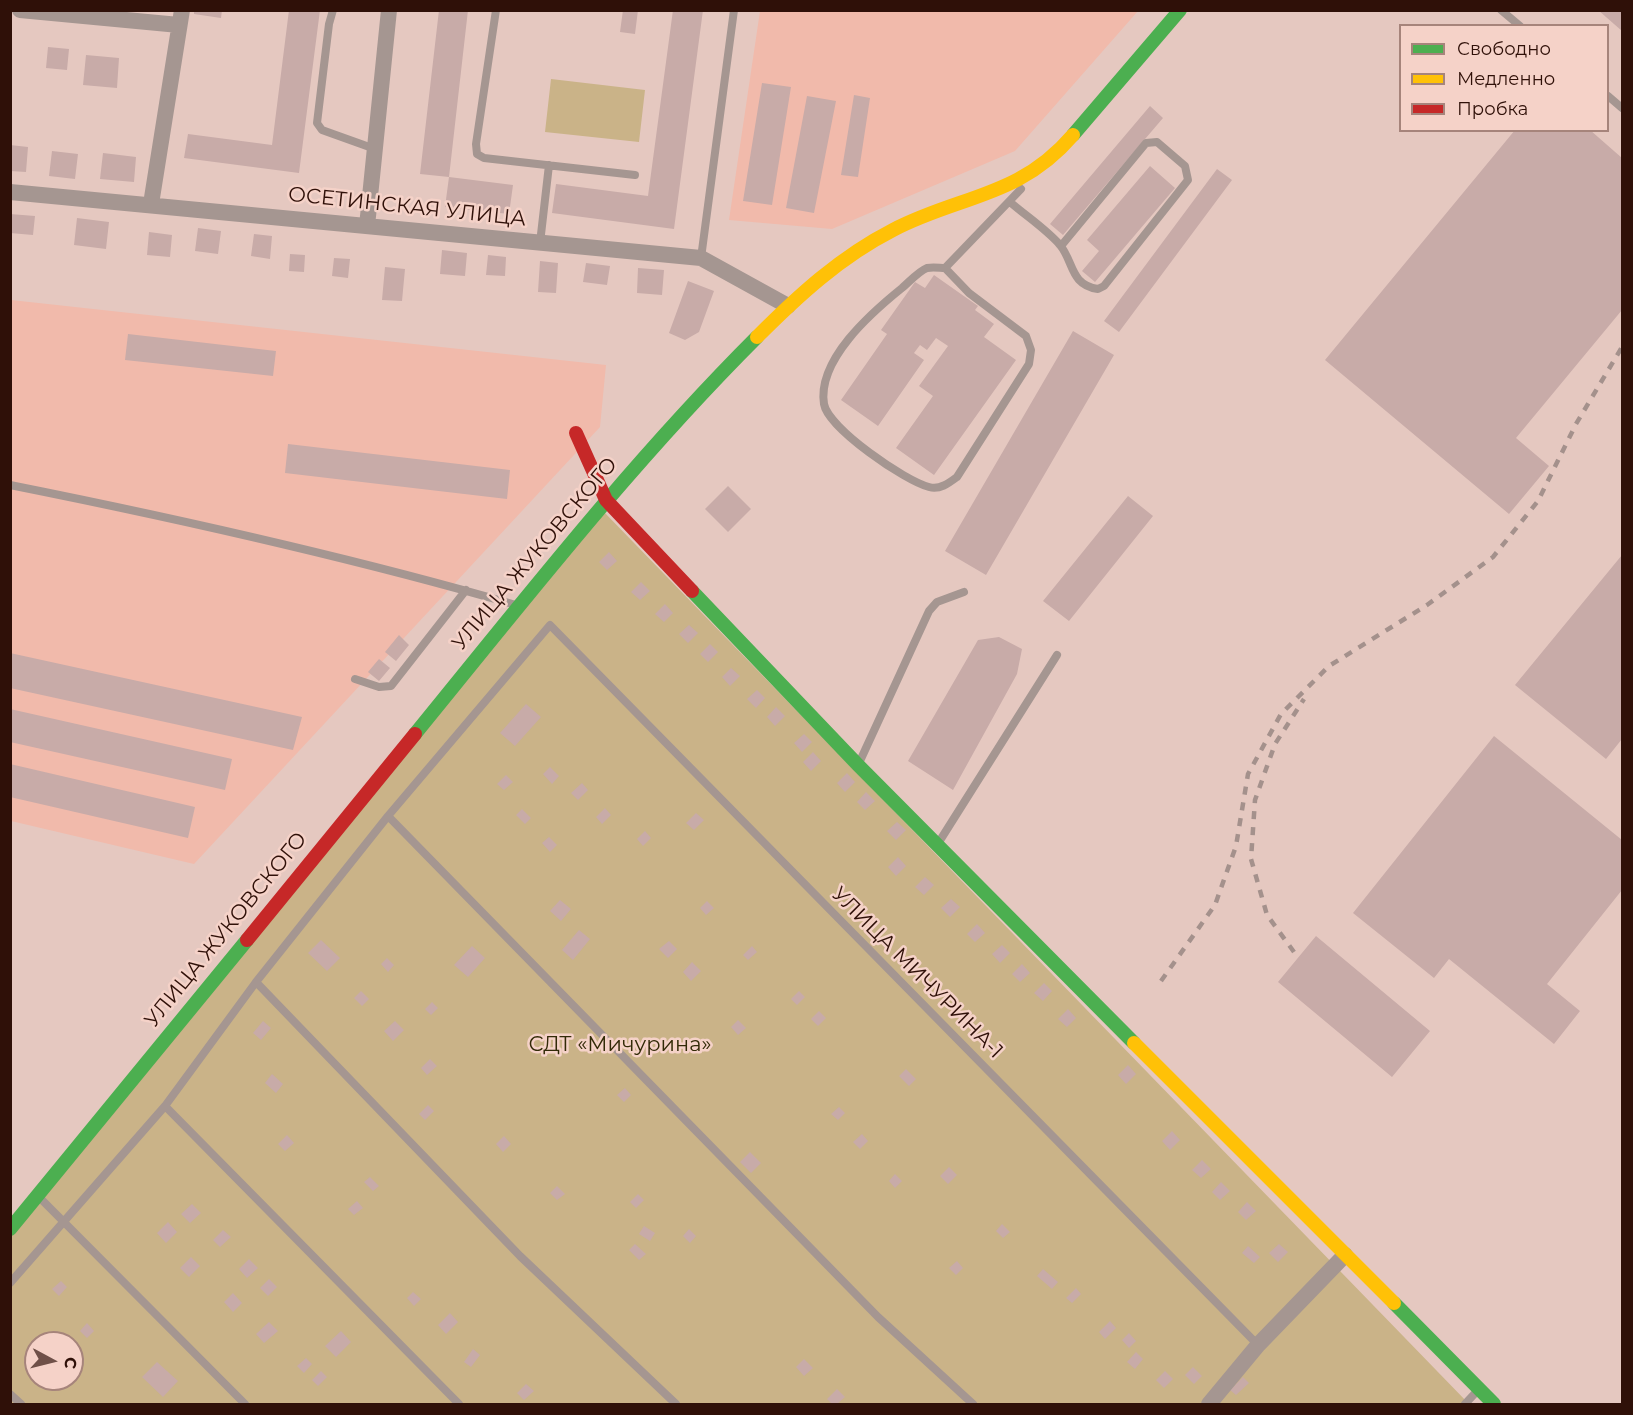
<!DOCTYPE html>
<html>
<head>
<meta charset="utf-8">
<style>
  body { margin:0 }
  #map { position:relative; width:1633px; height:1415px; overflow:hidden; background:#e5c8c0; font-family:Montserrat,sans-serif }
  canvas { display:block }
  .frame { position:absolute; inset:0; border:12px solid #2f1008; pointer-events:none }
  .legend { position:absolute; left:1399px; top:24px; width:210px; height:108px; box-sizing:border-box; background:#f5d2c8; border:2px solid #a6847b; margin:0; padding:8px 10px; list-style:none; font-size:18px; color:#2f1008 }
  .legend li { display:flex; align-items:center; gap:12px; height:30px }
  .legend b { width:30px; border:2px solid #a6847b }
  .north { position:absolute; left:24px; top:1331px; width:60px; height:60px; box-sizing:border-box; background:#f5d2c8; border:2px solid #a6847b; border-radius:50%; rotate:97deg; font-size:16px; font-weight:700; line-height:24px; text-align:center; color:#2f1008 }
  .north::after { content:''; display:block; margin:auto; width:21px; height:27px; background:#6f5048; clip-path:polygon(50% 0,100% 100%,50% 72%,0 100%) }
</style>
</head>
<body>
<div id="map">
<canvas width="1633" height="1415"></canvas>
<div class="frame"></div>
<ul class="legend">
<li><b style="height:8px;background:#4caf50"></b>Свободно</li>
<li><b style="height:8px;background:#ffc107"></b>Медленно</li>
<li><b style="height:8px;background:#c62828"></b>Пробка</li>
</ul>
<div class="north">С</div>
</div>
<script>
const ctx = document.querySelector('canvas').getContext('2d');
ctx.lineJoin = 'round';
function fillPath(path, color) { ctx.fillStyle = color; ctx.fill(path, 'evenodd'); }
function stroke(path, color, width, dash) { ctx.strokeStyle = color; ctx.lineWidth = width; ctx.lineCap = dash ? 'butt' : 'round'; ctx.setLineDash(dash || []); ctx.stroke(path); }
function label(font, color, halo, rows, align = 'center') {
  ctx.font = font + ' Montserrat,sans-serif'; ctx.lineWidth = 5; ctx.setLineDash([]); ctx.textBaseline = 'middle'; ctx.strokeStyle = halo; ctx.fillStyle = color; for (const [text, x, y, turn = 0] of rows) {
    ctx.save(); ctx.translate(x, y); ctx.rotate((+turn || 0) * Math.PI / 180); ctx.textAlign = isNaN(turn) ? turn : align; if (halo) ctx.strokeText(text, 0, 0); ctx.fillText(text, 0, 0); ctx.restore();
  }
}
const built = new Path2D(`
  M760,11H1138L1015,151L832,229L729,220Z
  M11,300L606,365L600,427L194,864L11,821Z`);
const green = new Path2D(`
  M551,79L645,90L639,142L545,132Z
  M604,512L1469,1404H11L10,1236ZM36,1343H72V1379H36Z`);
const building = new Path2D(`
  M194,10H222L221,18L194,14Z
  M289,10H320L299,173L184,158L188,134L272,145Z
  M439,10H468L449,177L513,185L509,214L445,207L449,177L420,174Z
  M623,10H638L635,34L620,32Z
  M673,10H703L674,229L552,213L556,184L648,196Z
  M1598,10H1622V31Z
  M48,47L69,49L67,70L46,68Z
  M86,55L119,58L117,88L83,85Z
  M762,83L791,87L772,205L743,201Z
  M854,95L870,98L858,177L841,175Z
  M807,96L836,101L814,213L786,208Z
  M1150,106L1163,118L1063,235L1050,224Z
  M1515,130H1590L1622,158V310L1516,438L1549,466L1509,514L1325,360Z
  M10,145L28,147L26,172L10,171Z
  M52,151L78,154L75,179L49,176Z
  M103,153L136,157L134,182L100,179Z
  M1150,166L1175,188L1095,282L1082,271L1099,251L1087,240Z
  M1217,169L1232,180L1119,332L1104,321Z
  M10,214L35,216L33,235L10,233Z
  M77,218L109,222L106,249L74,245Z
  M198,228L221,231L218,254L195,251Z
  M149,232L172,235L170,257L147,255Z
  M254,234L272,236L270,259L251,256Z
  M442,250L467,253L465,276L440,274Z
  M290,254L305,255L304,272L289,271Z
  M488,255L506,257L505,276L486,275Z
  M334,258L350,259L348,278L332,276Z
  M540,261L558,263L556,293L538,292Z
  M586,263L610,266L607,285L583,282Z
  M385,267L405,269L402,301L382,300Z
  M638,268L664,270L662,295L637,293Z
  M934,275L978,306L975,310L994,324L984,337L1016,360L934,475L896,448L933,396L919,386L948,346L936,338L927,350L920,345L914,353L924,360L878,426L841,400L887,334L881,330L915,282L925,288Z
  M688,281L714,291L699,332L685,340L669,333Z
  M1073,331L1114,355L986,575L945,551Z
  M128,334L276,351L273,376L125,360Z
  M288,444L510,470L507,499L285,473Z
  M728,486L751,509L728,532L705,509Z
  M1128,496L1153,516L1069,621L1043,601Z
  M609,552L617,561L607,570L599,562Z
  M1622,555V739L1606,759L1515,685Z
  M641,582L650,591L640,600L631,592Z
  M665,604L673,613L664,622L655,614Z
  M689,625L698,633L688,643L679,634Z
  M399,635L409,645L396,661L385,652Z
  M999,637L1022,649L1017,674L953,790L908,761L978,640Z
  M710,644L718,652L708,662L700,654Z
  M10,653L302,717L293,750L10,688Z
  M379,659L390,668L379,681L368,672Z
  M731,668L740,676L730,686L722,677Z
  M757,690L765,698L756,708L747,699Z
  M526,704L541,717L515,746L500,733Z
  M776,707L785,716L775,726L767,717Z
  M10,709L232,759L225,790L10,742Z
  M804,734L812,742L802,752L794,743Z
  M1494,736L1622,840V890L1547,984L1580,1011L1554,1044L1449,959L1434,978L1353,913Z
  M813,752L821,761L811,771L803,762Z
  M10,764L195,807L188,838L10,797Z
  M550,767L559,776L552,784L543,774Z
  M847,773L855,782L845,792L837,783Z
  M506,775L513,782L504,790L497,784Z
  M582,783L588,790L578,800L571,793Z
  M866,792L875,801L865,810L857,802Z
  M605,808L611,815L602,824L596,817Z
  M522,809L531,818L525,824L516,815Z
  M696,813L704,820L694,830L686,823Z
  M897,822L906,830L896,840L887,831Z
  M645,831L651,838L643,846L637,839Z
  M549,837L557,845L550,852L542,843Z
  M898,857L906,866L896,876L888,867Z
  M925,877L934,885L924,895L915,887Z
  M951,899L960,907L950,917L941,908Z
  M560,900L571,909L561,921L550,911Z
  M707,901L714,908L706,915L700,908Z
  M977,924L985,933L975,942L967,934Z
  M579,930L590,939L573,960L562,950Z
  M1316,936L1430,1031L1392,1077L1278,982Z
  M321,940L340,958L327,971L308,953Z
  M669,941L677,949L668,958L659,949Z
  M1002,945L1010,953L1000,963L992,954Z
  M472,946L485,958L468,977L454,965Z
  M752,946L757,952L748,960L743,955Z
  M387,958L394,965L388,972L381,964Z
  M692,962L701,971L691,981L683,972Z
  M1022,964L1030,973L1020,982L1012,974Z
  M1044,983L1052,991L1043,1001L1034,993Z
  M361,991L369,999L362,1006L354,998Z
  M799,991L805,997L797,1005L791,999Z
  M432,1002L438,1008L431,1015L425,1009Z
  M1068,1009L1076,1018L1067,1027L1058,1019Z
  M819,1011L826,1018L818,1026L811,1019Z
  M738,1020L746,1028L738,1035L731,1027Z
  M263,1021L271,1028L261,1040L253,1033Z
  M395,1021L404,1030L393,1041L384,1031Z
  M430,1059L437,1066L427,1075L421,1068Z
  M1128,1065L1136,1074L1126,1084L1118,1075Z
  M906,1069L916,1079L909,1086L899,1076Z
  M272,1074L283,1084L276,1093L265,1083Z
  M625,1088L631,1095L624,1102L617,1095Z
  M428,1105L434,1111L425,1120L419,1114Z
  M839,1107L845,1113L838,1120L831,1114Z
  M1172,1131L1180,1140L1170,1150L1162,1141Z
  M862,1134L868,1141L860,1149L853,1142Z
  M287,1135L294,1143L285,1151L278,1144Z
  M504,1136L511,1144L503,1152L496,1144Z
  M750,1152L761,1163L751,1173L740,1162Z
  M1202,1160L1211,1169L1201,1178L1192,1170Z
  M949,1167L957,1175L948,1184L940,1176Z
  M895,1174L902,1181L895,1188L889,1181Z
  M370,1177L379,1186L373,1191L364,1182Z
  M1221,1182L1230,1191L1220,1200L1212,1192Z
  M557,1186L565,1194L557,1200L550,1193Z
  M638,1194L644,1200L636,1208L630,1202Z
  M357,1201L363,1208L354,1215L348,1209Z
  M1247,1202L1256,1211L1246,1220L1238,1212Z
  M192,1204L201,1213L190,1223L181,1214Z
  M168,1222L177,1232L166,1243L157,1233Z
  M1002,1224L1010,1232L1003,1238L996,1231Z
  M644,1226L655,1233L650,1241L639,1234Z
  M689,1229L696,1236L690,1243L683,1236Z
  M223,1230L231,1237L220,1247L213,1240Z
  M635,1244L646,1254L639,1260L629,1250Z
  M1279,1244L1288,1252L1278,1262L1269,1253Z
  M1248,1246L1260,1257L1254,1263L1242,1253Z
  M191,1257L200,1266L189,1277L180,1268Z
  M249,1259L258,1268L247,1278L239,1269Z
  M957,1261L963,1268L956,1275L949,1268Z
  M1043,1269L1058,1282L1052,1289L1037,1276Z
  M269,1279L277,1287L268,1296L260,1288Z
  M61,1281L67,1287L59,1296L52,1289Z
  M1076,1288L1081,1294L1072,1303L1066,1298Z
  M413,1292L421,1299L414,1306L407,1298Z
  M233,1293L242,1303L233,1312L224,1302Z
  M450,1313L458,1322L446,1334L438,1325Z
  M1110,1321L1116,1328L1105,1339L1099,1332Z
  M269,1322L278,1331L264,1343L256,1334Z
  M87,1323L94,1331L87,1338L80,1331Z
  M341,1331L351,1342L336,1357L325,1346Z
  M1129,1333L1136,1341L1129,1348L1122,1340Z
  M473,1349L480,1355L471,1367L464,1362Z
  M1136,1352L1143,1359L1135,1369L1127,1362Z
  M306,1358L312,1364L304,1373L297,1366Z
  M804,1359L813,1368L804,1376L796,1367Z
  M157,1362L178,1381L163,1397L142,1377Z
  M1193,1367L1202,1376L1194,1384L1185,1375Z
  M321,1371L327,1377L318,1386L312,1380Z
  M1165,1371L1173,1379L1164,1388L1156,1380Z
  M1243,1377L1249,1383L1236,1395L1230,1390Z
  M526,1384L534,1391L524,1400L517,1393Z
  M837,1389L845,1397L837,1404H832L827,1399Z`);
const lane = new Path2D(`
  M333,10L329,24L317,123L322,130L375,149
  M496,10L476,144L477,154L484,158L635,175
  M1501,10L1520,26
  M1608,96L1622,108
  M1010,202C1026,216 1046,229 1060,245C1074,262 1070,285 1098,289L1104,286L1188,180L1185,166L1157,142L1146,143L1061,246
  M540,243L549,165
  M701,258L734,10
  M945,268L969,293L1026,336L1031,350L1029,364L957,477C949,483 940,490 929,487C905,481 828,428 824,404C817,360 871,313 902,288C909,282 919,271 927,268C933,267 940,268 945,268L1021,189
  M10,485C180,519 350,557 516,605
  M355,679L379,687L391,686L466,590
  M860,761L929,611L937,602L964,592
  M388,816L878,1317L973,1404
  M939,842L1057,655
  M256,982L520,1256L676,1404
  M165,1106L459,1404
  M38,1196L245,1404
  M10,1283L165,1106L256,982L388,816L550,625L1258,1345
  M10,1394L21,1404
  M1465,1404L1479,1389`);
const street = new Path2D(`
  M20,10L179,25
  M10,192L701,258L788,306
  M151,204L182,10
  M367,226L389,10
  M1209,1404L1258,1345L1345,1255`);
const fast = new Path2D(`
  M1073,135L1180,10
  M692,591L858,765L1134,1043
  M415,734C525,599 633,461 757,337
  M10,1229L247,940
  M1394,1303L1494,1404`);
const slow = new Path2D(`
  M757,337C798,296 840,257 893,230C960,195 1019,198 1073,135
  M1134,1043L1394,1303`);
const jam = new Path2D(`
  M576,433L606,500L692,591
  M247,940L415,734`);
const rail = new Path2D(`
  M1294,952L1267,915L1251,859L1255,800L1275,744L1304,699
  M1161,981L1215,905L1236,846L1248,774L1281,714L1329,666L1427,605L1493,557L1538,501L1576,424L1622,347`);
const streetNames = [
  ["ОСЕТИНСКАЯ УЛИЦА",407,207,6],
  ["УЛИЦА ЖУКОВСКОГО",535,554,-50],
  ["УЛИЦА ЖУКОВСКОГО",226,930,-51],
  ["УЛИЦА МИЧУРИНА-1",917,973,45]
];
const parkNames = [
  ["СДТ «Мичурина»",620,1045]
];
fillPath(built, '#f1baab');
fillPath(green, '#cab388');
fillPath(building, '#c8aba8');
stroke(lane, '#a59691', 8);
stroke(street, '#a59691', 16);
stroke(fast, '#4caf50', 14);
stroke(slow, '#ffc107', 14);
stroke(jam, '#c62828', 14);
stroke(rail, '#a4918c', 4.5, [8, 8]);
label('21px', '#2f1008', '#f5d2c8', streetNames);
label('21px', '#322a07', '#f5d2c8', parkNames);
</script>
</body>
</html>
